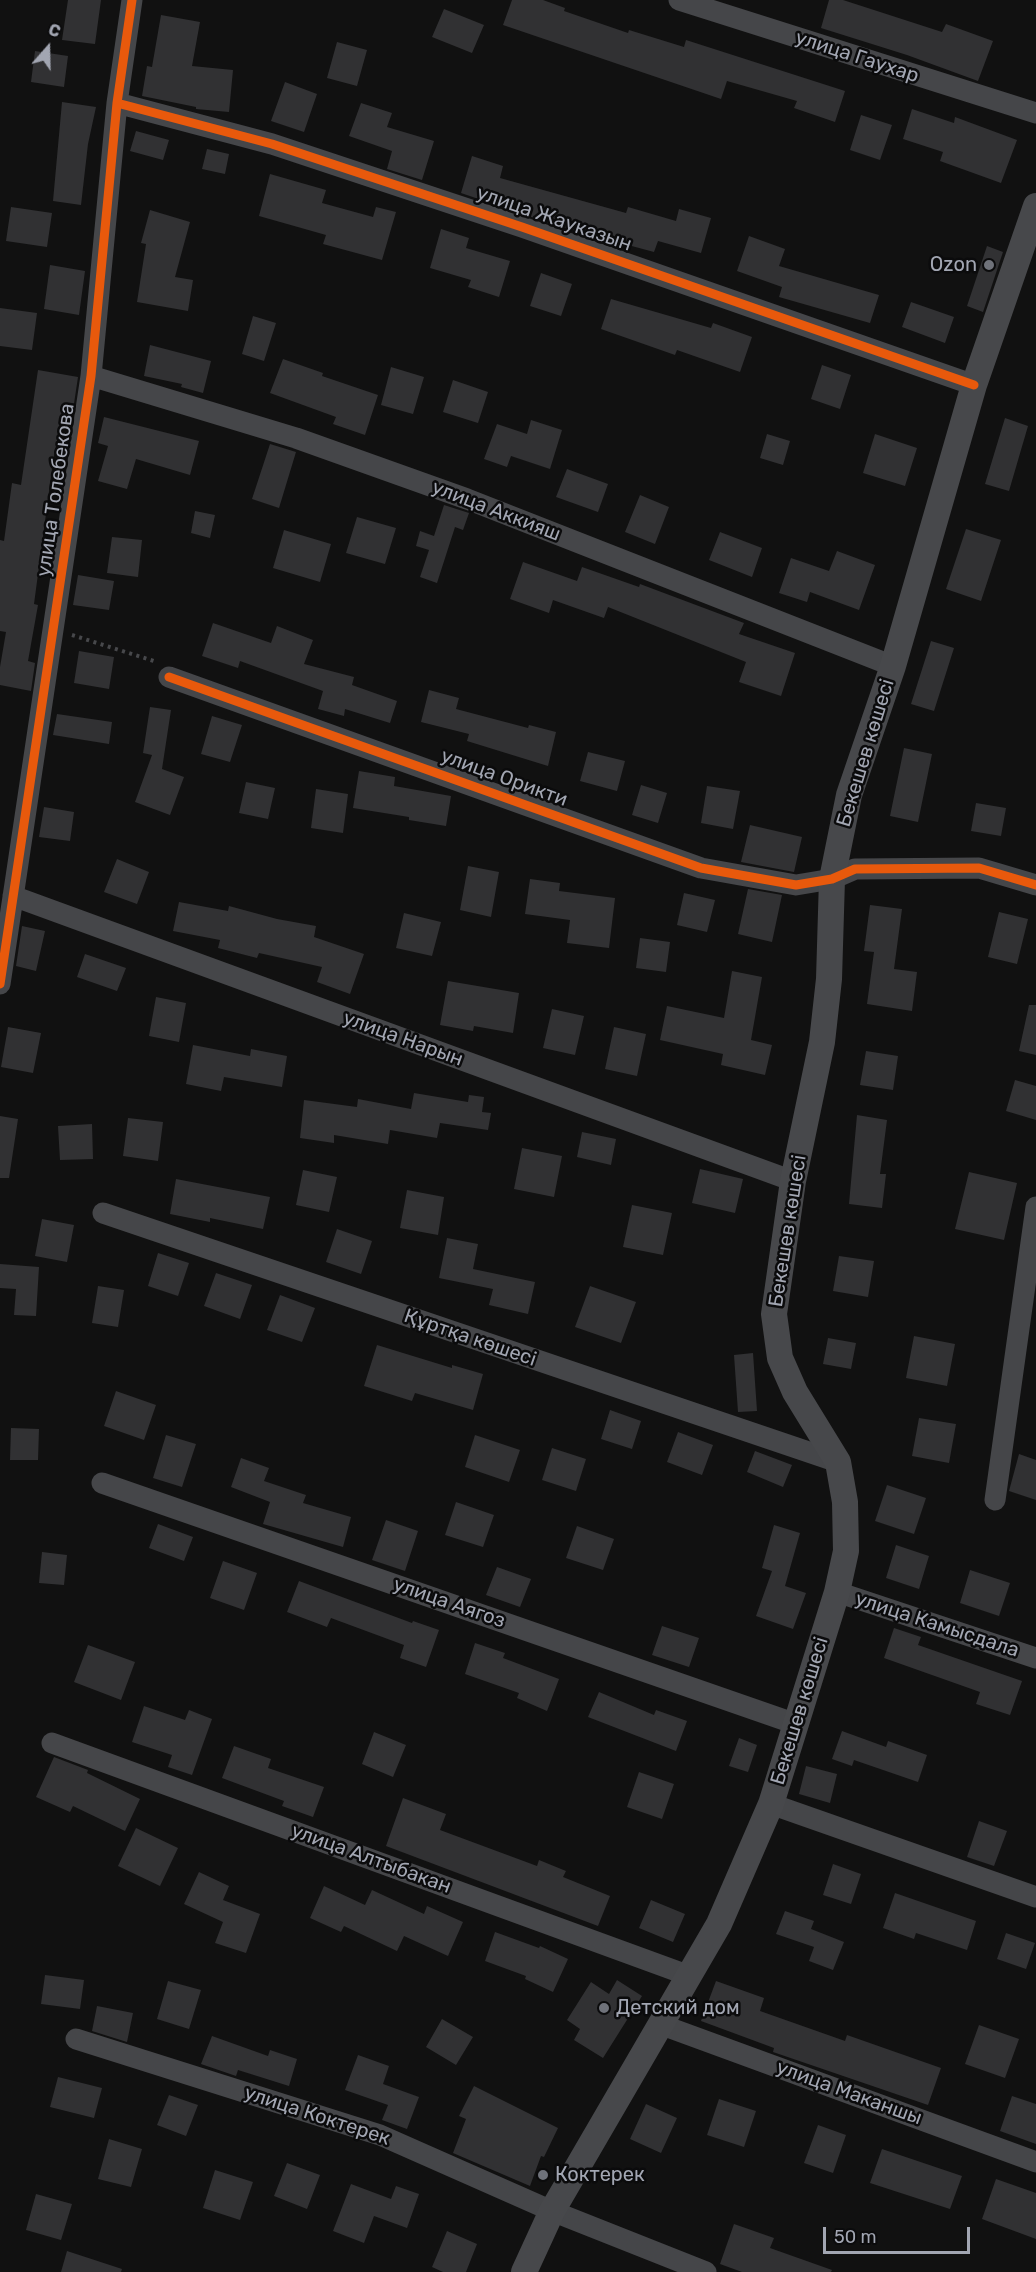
<!DOCTYPE html>
<html>
<head>
<meta charset="utf-8">
<style>
  body { margin:0 }
  #map { position:relative; width:1036px; height:2272px; overflow:hidden; background:#111; font-family:Rubik,sans-serif }
  canvas { display:block }
  .north { position:absolute; left:18px; top:18px; width:60px; height:60px; -webkit-text-stroke:4px #0b0b0c; paint-order:stroke; rotate:20deg; font-size:16px; font-weight:700; line-height:24px; text-align:center; color:#a2a6b2 }
  .north::after { content:''; display:block; margin:auto; width:21px; height:27px; background:#a2a6b2; clip-path:polygon(50% 0,100% 100%,50% 72%,0 100%) }
  .scale { position:absolute; left:823px; top:2227px; width:147px; height:27px; box-sizing:border-box; border:3px solid #a2a6b2; border-top:0; padding-left:8px; font-size:18px; line-height:21px; white-space:nowrap; color:#a2a6b2; -webkit-text-stroke:4px #0b0b0c; paint-order:stroke }
</style>
</head>
<body>
<div id="map">
<canvas width="1036" height="2272"></canvas>
<div class="north">С</div>
<div class="scale">50 m</div>
</div>
<script>
const ctx = document.querySelector('canvas').getContext('2d');
ctx.lineJoin = 'round';
function fillPath(path, color) { ctx.fillStyle = color; ctx.fill(path, 'evenodd'); }
function stroke(path, color, width, dash) { ctx.strokeStyle = color; ctx.lineWidth = width; ctx.lineCap = dash ? 'butt' : 'round'; ctx.setLineDash(dash || []); ctx.stroke(path); }
function label(font, color, halo, rows, align = 'center') {
  ctx.font = font + ' Rubik,sans-serif'; ctx.lineWidth = 5; ctx.setLineDash([]); ctx.textBaseline = 'middle'; ctx.strokeStyle = halo; ctx.fillStyle = color; for (const [text, x, y, turn = 0] of rows) {
    ctx.save(); ctx.translate(x, y); ctx.rotate((+turn || 0) * Math.PI / 180); ctx.textAlign = isNaN(turn) ? turn : align; if (halo) ctx.strokeText(text, 0, 0); ctx.fillText(text, 0, 0); ctx.restore();
  }
}
const building = new Path2D(`
  M68,0H101L95,44L62,40Z
  M512,0H543L565,8L564,11L628,33L629,30L684,47L686,40L845,91L835,122L794,108L797,101L727,81L721,99L503,25Z
  M829,0H843L942,32L946,24L993,41L978,81L907,55L821,28Z
  M444,9L484,25L472,53L432,37Z
  M161,15L200,22L192,66L233,70L229,112L196,109V107L142,96L147,66L152,67Z
  M337,42L367,50L357,86L327,78Z
  M35,51L68,56L64,87L31,82Z
  M285,82L317,94L304,132L271,121Z
  M62,102L96,107L88,144L81,205L53,201Z
  M361,103L392,113L387,127L434,141L422,180L387,169L392,151L349,136Z
  M912,109L954,123L955,117L1017,140L1001,183L940,161L943,152L903,139Z
  M861,115L892,125L880,160L850,150Z
  M136,131L169,140L163,160L130,151Z
  M207,149L229,154L225,174L202,169Z
  M472,156L503,166L500,178L626,213L628,207L676,221L679,209L711,218L701,253L658,241L654,252L561,227L461,193Z
  M270,174L326,190L322,203L373,217L376,207L396,212L382,260L323,244L326,235L259,216Z
  M11,207L52,213L47,247L6,241Z
  M150,210L190,222L175,277L193,280L188,311L137,302L146,244L141,243Z
  M441,229L469,238L466,248L510,261L499,297L468,287L471,280L430,268Z
  M749,236L785,249L779,266L879,295L870,323L779,297L782,287L737,271Z
  M987,246L1003,252L983,312L967,306Z
  M50,265L85,271L79,315L44,309Z
  M541,273L572,284L561,316L530,306Z
  M611,299L711,328L713,323L752,337L740,372L677,350L675,355L601,329Z
  M911,302L954,317L945,343L902,327Z
  M0,308L37,313L32,350L0,346Z
  M253,316L276,323L264,361L242,354Z
  M150,345L211,361L203,393L181,387L182,384L144,376Z
  M283,359L323,373L322,376L378,395L365,435L333,424L336,417L270,393Z
  M822,365L851,375L840,409L811,399Z
  M391,367L424,377L413,414L381,405Z
  M38,370L78,377L72,417L62,416L53,461L34,604L38,605L28,661L35,663L31,691L0,685V667L6,632L0,631V540L4,541L12,483L21,485Z
  M453,380L488,392L478,423L443,412Z
  M104,417L199,441L190,475L136,459L127,489L98,481L108,446L98,443Z
  M1005,418L1028,426L1009,491L985,484Z
  M531,420L562,430L550,469L511,456L507,467L484,459L497,424L527,434Z
  M767,434L790,441L783,465L760,458Z
  M875,434L917,448L905,486L863,473Z
  M270,444L296,452L279,508L252,499Z
  M567,469L608,484L598,512L556,497Z
  M640,495L669,507L655,544L625,532Z
  M444,505L469,513L463,530L455,527L437,583L420,577L429,550L416,546L420,531L434,536Z
  M195,511L215,515L210,538L191,533Z
  M357,517L396,528L385,564L346,553Z
  M966,529L1001,540L981,601L946,589Z
  M284,530L331,544L320,582L273,568Z
  M720,532L762,548L752,577L709,560Z
  M112,537L142,540L138,577L107,573Z
  M837,551L875,565L859,610L810,592L807,602L779,593L791,558L829,571Z
  M523,562L577,581L582,567L639,587L640,584L744,623L739,634L795,653L781,696L739,682L746,662L608,607L604,618L553,600L549,613L510,599Z
  M78,575L114,581L109,610L73,605Z
  M213,623L271,643L277,626L313,640L304,664L354,677L352,685L397,701L390,723L345,709L344,716L318,709L323,691L240,661L238,668L202,656Z
  M931,641L954,648L934,711L911,704Z
  M79,651L114,657L109,689L74,683Z
  M429,690L459,698L456,709L528,728L529,725L556,732L548,766L467,741L469,734L421,722Z
  M150,707L171,710L162,769L184,777L170,815L135,802L152,755L143,753Z
  M57,714L112,722L109,744L53,735Z
  M212,716L242,725L230,762L201,754Z
  M904,748L932,754L918,822L890,816Z
  M588,752L625,761L617,791L580,781Z
  M359,771L395,777L394,786L451,796L446,826L409,820V817L353,808Z
  M246,782L275,788L268,819L239,813Z
  M641,785L667,793L658,823L632,815Z
  M707,786L740,791L733,829L701,823Z
  M316,789L348,794L343,833L311,828Z
  M976,803L1006,808L1001,836L971,831Z
  M44,807L74,812L70,841L39,837Z
  M750,825L802,837L794,872L741,862Z
  M117,859L149,872L137,904L104,892Z
  M468,866L499,872L491,917L460,910Z
  M530,879L560,883L559,891L615,898L609,948L567,943L570,920L525,914Z
  M748,889L782,895L772,942L738,934Z
  M684,893L715,900L707,932L677,925Z
  M179,902L228,911L229,906L277,919L316,926L314,937L364,954L350,994L317,982L322,967L259,953L257,958L218,948L220,940L173,931Z
  M870,905L902,909L894,969L917,972L912,1011L867,1004L874,952L864,951Z
  M999,912L1028,919L1017,964L988,957Z
  M404,913L441,922L432,956L396,948Z
  M22,926L45,931L36,971L16,966Z
  M640,938L670,942L666,972L636,968Z
  M85,954L126,968L117,991L77,977Z
  M732,971L762,977L751,1040L772,1045L765,1075L721,1065L723,1054L660,1040L667,1006L724,1018Z
  M448,981L519,993L513,1033L474,1026L473,1031L440,1025Z
  M156,997L186,1003L179,1042L149,1036Z
  M1029,1005H1036V1055L1019,1051Z
  M552,1009L584,1016L575,1055L543,1048Z
  M8,1027L41,1033L33,1073L1,1067Z
  M614,1027L646,1034L637,1076L605,1069Z
  M193,1045L250,1056L251,1049L287,1056L282,1087L224,1077L221,1091L186,1084Z
  M866,1051L898,1056L893,1090L860,1085Z
  M1015,1080L1036,1086V1120L1006,1111Z
  M414,1093L468,1102L469,1095L484,1097L482,1112L491,1113L488,1130L440,1123L437,1138L390,1130L388,1144L334,1135V1143L300,1138L304,1100L357,1107L358,1099L411,1109Z
  M857,1115L887,1120L880,1174H886L882,1208L849,1204Z
  M0,1116L18,1119L9,1178H0Z
  M128,1118L163,1122L158,1161L123,1156Z
  M92,1124L93,1159L60,1160L58,1126Z
  M582,1132L616,1139L611,1165L577,1157Z
  M522,1148L562,1156L554,1197L514,1189Z
  M700,1169L743,1179L735,1213L692,1203Z
  M303,1170L337,1177L329,1212L296,1205Z
  M969,1172L1017,1183L1004,1240L955,1229Z
  M176,1179L270,1197L263,1229L210,1218V1222L170,1214Z
  M407,1190L444,1197L438,1235L400,1228Z
  M632,1205L672,1213L663,1255L623,1247Z
  M42,1219L74,1225L67,1262L35,1256Z
  M337,1229L372,1241L361,1274L326,1262Z
  M447,1238L478,1244L473,1269L535,1282L528,1314L489,1305L493,1289L439,1278Z
  M158,1253L189,1263L178,1296L148,1286Z
  M839,1256L874,1261L868,1297L833,1291Z
  M0,1264L39,1267L36,1316L14,1315L16,1289L0,1288Z
  M216,1273L252,1285L240,1319L204,1306Z
  M98,1286L124,1290L118,1327L92,1323Z
  M590,1286L636,1302L621,1343L575,1327Z
  M280,1295L315,1308L302,1342L267,1330Z
  M914,1336L955,1344L947,1386L906,1378Z
  M828,1338L856,1343L851,1369L823,1364Z
  M377,1345L452,1368V1365L483,1374L473,1410L415,1393L412,1401L364,1386Z
  M753,1353L757,1411L738,1412L734,1355Z
  M116,1391L156,1405L144,1440L104,1426Z
  M610,1410L641,1421L632,1449L601,1439Z
  M919,1418L956,1424L949,1463L912,1456Z
  M11,1428L39,1429L38,1460H10Z
  M678,1432L713,1445L702,1475L667,1462Z
  M166,1435L196,1444L182,1487L153,1478Z
  M475,1435L520,1450L509,1482L465,1467Z
  M552,1448L586,1459L576,1491L542,1480Z
  M755,1451L792,1465L783,1487L747,1472Z
  M1019,1454L1036,1460V1500L1009,1491Z
  M241,1458L269,1468L264,1481L306,1495L303,1503L351,1517L343,1547L263,1524L270,1502L231,1487Z
  M887,1485L926,1498L914,1534L875,1521Z
  M456,1502L494,1515L483,1547L445,1535Z
  M386,1520L418,1531L405,1571L372,1560Z
  M158,1524L193,1537L184,1561L149,1548Z
  M774,1525L800,1533L785,1586L806,1593L793,1629L756,1616L772,1571L762,1568Z
  M577,1526L614,1539L603,1570L566,1558Z
  M896,1545L929,1556L919,1589L886,1578Z
  M42,1552L67,1555L64,1585L39,1583Z
  M223,1561L257,1573L244,1610L210,1598Z
  M497,1567L531,1579L520,1607L486,1595Z
  M970,1570L1010,1583L999,1616L960,1603Z
  M299,1581L412,1623L413,1621L439,1630L426,1667L400,1658L404,1645L331,1618L327,1627L287,1612Z
  M662,1626L699,1638L689,1667L652,1655Z
  M894,1628L921,1637L918,1645L1022,1681L1010,1715L976,1704L980,1692L884,1658Z
  M475,1643L505,1653L503,1658L559,1679L547,1711L517,1698L519,1693L465,1674Z
  M88,1645L135,1662L121,1700L74,1682Z
  M599,1692L654,1715L656,1710L687,1721L676,1751L588,1717Z
  M144,1706L185,1720L189,1710L212,1719L192,1775L168,1767L172,1755L132,1742Z
  M842,1731L886,1747L888,1741L927,1755L918,1782L854,1760L852,1766L832,1759Z
  M374,1732L406,1745L393,1777L362,1764Z
  M739,1738L757,1745L748,1772L729,1766Z
  M234,1746L271,1759L268,1768L324,1787L313,1817L282,1806L284,1801L222,1778Z
  M54,1757L88,1770L87,1773L140,1799L125,1831L73,1806L70,1812L36,1797Z
  M806,1766L837,1774L830,1803L799,1794Z
  M639,1772L674,1784L662,1819L627,1807Z
  M403,1798L446,1814L440,1830L537,1866L539,1860L566,1871L563,1877L610,1896L598,1926L386,1846Z
  M979,1821L1007,1831L994,1866L967,1857Z
  M136,1828L178,1848L160,1886L118,1866Z
  M833,1864L861,1874L851,1904L823,1895Z
  M199,1872L229,1886L223,1900L260,1914L246,1953L215,1943L223,1922L184,1904Z
  M324,1886L365,1905L372,1890L424,1914L427,1906L463,1922L448,1956L404,1936L397,1951L344,1926L341,1932L310,1918Z
  M895,1893L976,1921L967,1950L916,1933L914,1939L883,1928Z
  M651,1900L685,1914L673,1942L639,1928Z
  M785,1911L814,1921L811,1929L844,1942L833,1970L809,1961L814,1947L776,1934Z
  M495,1932L539,1948L540,1946L568,1959L553,1992L525,1979L526,1976L485,1961Z
  M1006,1933L1035,1943L1026,1969L997,1959Z
  M45,1975L84,1980L80,2009L41,2004Z
  M617,1980L642,1996L603,2058L574,2040L580,2029L567,2020L591,1982L609,1994Z
  M168,1981L201,1990L189,2029L157,2019Z
  M716,1981L764,1998L760,2011L845,2041L847,2035L941,2068L928,2105L773,2052L774,2048L701,2021Z
  M97,2006L133,2013L127,2042L92,2031Z
  M442,2019L473,2037L456,2065L426,2047Z
  M979,2025L1019,2039L1005,2078L965,2064Z
  M212,2036L268,2056L270,2050L297,2059L289,2086L238,2070L236,2076L201,2064Z
  M358,2055L389,2066L383,2084L419,2097L407,2129L382,2120L388,2105L345,2090Z
  M58,2077L102,2088L94,2118L50,2107Z
  M474,2086L558,2128L544,2157L541,2156L530,2186L453,2153L466,2119L459,2116Z
  M169,2095L198,2105L186,2136L157,2125Z
  M1012,2096L1036,2104V2144L1000,2131Z
  M719,2099L756,2111L744,2147L707,2135Z
  M646,2104L677,2118L661,2153L630,2139Z
  M818,2125L846,2135L833,2173L804,2163Z
  M109,2139L142,2149L131,2187L98,2179Z
  M882,2149L962,2176L950,2209L870,2183Z
  M287,2163L320,2175L307,2209L274,2196Z
  M215,2170L253,2182L240,2220L203,2208Z
  M996,2179L1036,2193V2239L982,2219Z
  M351,2184L391,2199L396,2186L419,2194L407,2228L374,2216L364,2243L333,2231Z
  M36,2194L72,2204L61,2240L26,2230Z
  M734,2224L774,2238L770,2248L832,2270L831,2272H742L720,2264Z
  M447,2231L477,2244L466,2272H443L432,2267Z
  M67,2251L122,2269L121,2272H61Z`);
const path = new Path2D(`
  M72,635L157,662`);
const minor = new Path2D(`
  M679,0L1036,113
  M117,103L272,144L522,227L974,385
  M91,376L296,438L467,499L893,666
  M169,677L701,868L796,885L832,879L855,869L979,868L1036,885
  M13,896L793,1181
  M0,984L91,376L117,103L132,0
  M103,1213L838,1462
  M102,1483L796,1724
  M995,1500L1036,1207
  M837,1592L1036,1658
  M52,1743L690,1976
  M771,1804L1036,1897
  M662,2025L1036,2162
  M76,2039L380,2135L552,2211L706,2272`);
const major = new Path2D(`
  M524,2272L552,2211L719,1924L771,1804L837,1592L846,1551L845,1502L838,1462L795,1392L780,1358L774,1314L793,1181L822,1042L829,979L832,879L849,795L893,666L974,385L1036,206`);
const cycleway = new Path2D(`
  M117,103L272,144L522,227L974,385
  M169,677L701,868L796,885L832,879L855,869L979,868L1036,885
  M0,984L91,376L117,103L132,0`);
const markers = [
  [989,265,6,"#6f727a"],
  [604,2008,6,"#6f727a"],
  [543,2175,6,"#6f727a"]
];
const streetNames = [
  ["улица Гаухар",857,57,18],
  ["улица Жауказын",554,219,19],
  ["улица Толебекова",56,490,-82],
  ["улица Аккияш",496,511,21],
  ["Бекешев көшесі",866,753,-73],
  ["улица Орикти",504,778,20],
  ["улица Нарын",403,1039,20],
  ["Бекешев көшесі",788,1231,-81],
  ["Құртқа көшесі",470,1338,19],
  ["улица Аягоз",449,1603,19],
  ["улица Камысдала",937,1625,18],
  ["Бекешев көшесі",800,1711,-73],
  ["улица Алтыбакан",371,1859,20],
  ["улица Маканшы",849,2093,20],
  ["улица Коктерек",317,2116,18]
];
const poiNames = [
  ["Ozon",977,265,"right"],
  ["Детский дом",616,2008],
  ["Коктерек",555,2175]
];
fillPath(building, '#313133');
stroke(path, '#47484b', 4, [3, 4.5]);
stroke(minor, '#454649', 21);
stroke(major, '#47484b', 26);
stroke(cycleway, '#e8590c', 9);
for (const [x, y, r, color] of markers) { const dot = new Path2D(); dot.arc(x, y, r, 0, 2 * Math.PI); ctx.fillStyle = color; ctx.fill(dot); stroke(dot, '#0b0b0c', 2); }
label('20px', '#a2a6b2', '#0b0b0c', streetNames);
label('20px', '#a2a6b2', '#0b0b0c', poiNames, 'left');
</script>
</body>
</html>
